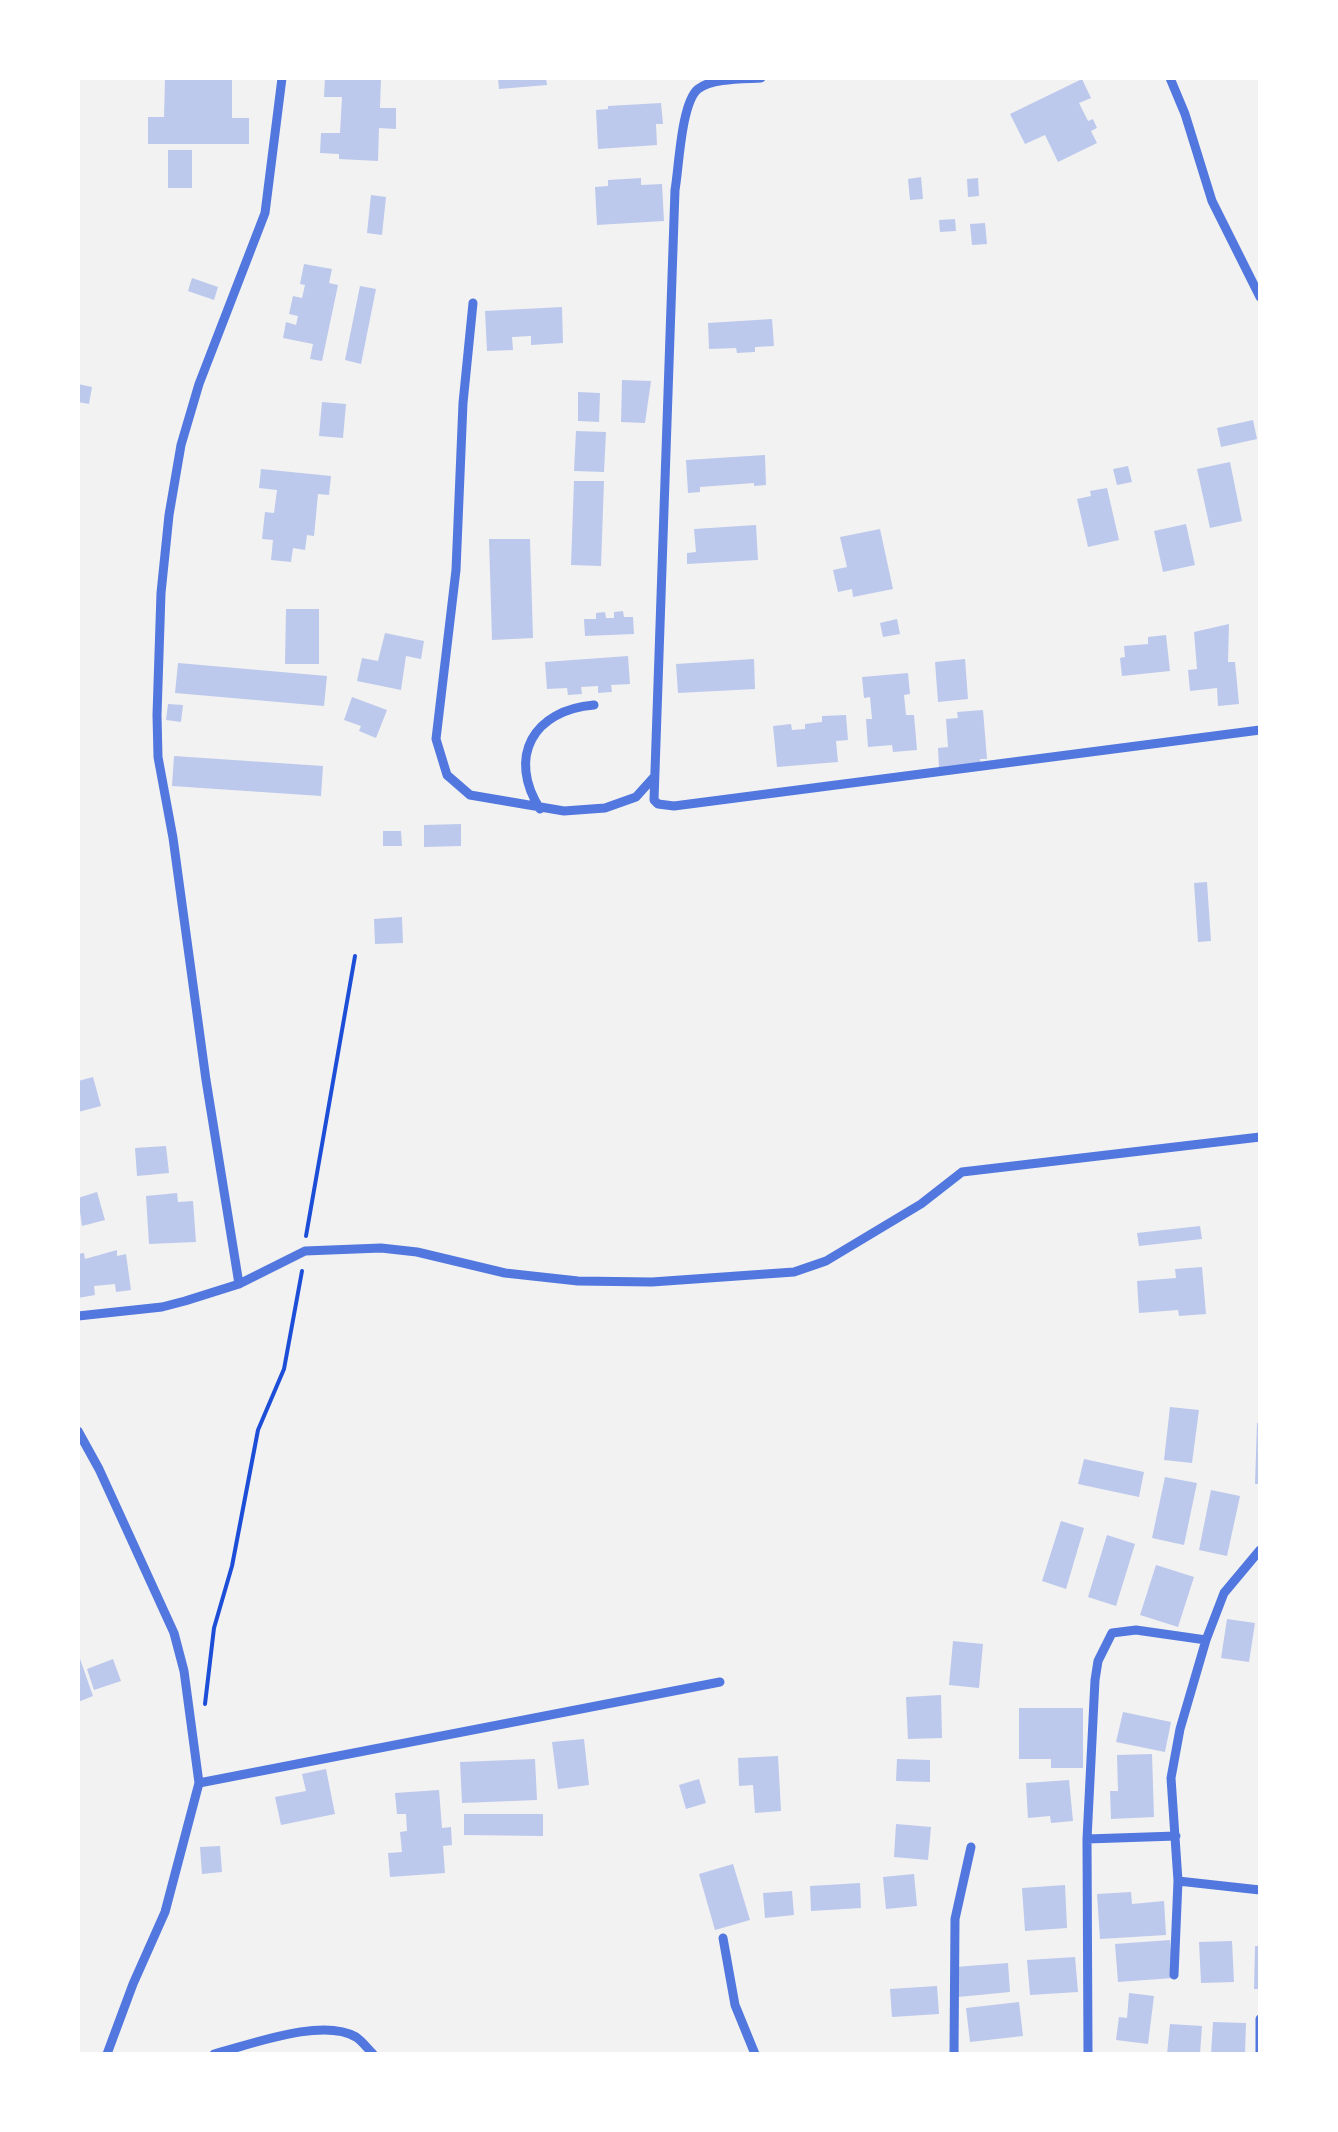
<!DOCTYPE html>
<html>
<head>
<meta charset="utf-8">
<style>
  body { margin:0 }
  #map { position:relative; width:1338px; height:2132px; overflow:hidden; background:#f2f2f2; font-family:Figtree,sans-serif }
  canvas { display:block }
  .frame { position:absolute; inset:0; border:80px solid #fff; pointer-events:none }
</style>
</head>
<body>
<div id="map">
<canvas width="1338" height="2132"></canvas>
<div class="frame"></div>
</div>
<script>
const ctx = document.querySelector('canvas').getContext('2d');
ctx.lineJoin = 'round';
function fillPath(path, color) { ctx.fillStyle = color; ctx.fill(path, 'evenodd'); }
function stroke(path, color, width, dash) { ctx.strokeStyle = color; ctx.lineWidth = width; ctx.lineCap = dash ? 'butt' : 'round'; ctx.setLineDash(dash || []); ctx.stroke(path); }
const building = new Path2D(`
  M165,78H232V118H249V144H148V117H164Z
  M325,78H381L380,108H396V129L379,128L378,161L339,159V154L320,153L321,133H340L342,97H324Z
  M498,78H546L547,85L499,89Z
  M1082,79L1091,98L1079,103L1088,121L1093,119L1097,128L1091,131L1097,143L1058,162L1045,135L1025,144L1010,114Z
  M661,103L663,124H656L657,145L598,149L596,110L608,109V106Z
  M168,150H192V188H168Z
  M921,177L923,199L910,200L908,179Z
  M641,178V185L662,184L664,221L597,225L595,187L608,186V180Z
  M978,178L979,196L968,197L967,179Z
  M371,195L386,197L382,235L367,233Z
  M955,219L956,231L940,232L939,220Z
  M985,223L987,244L972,245L970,224Z
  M304,264L332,269L329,283L338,285L322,361L310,359L313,344L283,338L286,322L296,325L298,316L289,314L293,296L302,298L305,285L300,284Z
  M192,278L218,287L214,300L188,291Z
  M360,286L376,289L361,364L345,360Z
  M562,307L563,343L531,345V336L512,337L513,350L487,351L485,311Z
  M772,319L774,346L755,347V352L737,353L736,348L709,349L708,323Z
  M622,380L651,381L645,423L621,422Z
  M78,384L92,387L89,404L78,402Z
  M578,392L600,393L599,422L578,421Z
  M322,402L346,404L343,438L319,436Z
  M1253,420L1257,439L1221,447L1217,428Z
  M576,431L606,432L604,472L574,471Z
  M765,455L766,485L754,486V483L700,487V492L688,493L686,460Z
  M1230,462L1242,521L1210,528L1197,469Z
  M1128,466L1132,482L1117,485L1113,469Z
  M261,469L331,476L329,495L318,494L314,536L307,535L305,550L293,548L291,562L271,560L273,540L262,539L265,512L274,513L277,490L259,488Z
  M574,481H604L601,566L571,565Z
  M1107,488L1119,540L1088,547L1077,499L1091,496L1090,491Z
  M1186,524L1195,565L1163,572L1154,531Z
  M756,525L758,560L687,564V553L696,552L694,529Z
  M880,529L893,589L853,597L852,589L838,592L833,570L847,567L840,537Z
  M489,539H530L533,638L492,640Z
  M286,609H319V664H285Z
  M623,611L624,617H633L634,634L585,636L584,619H596V613L605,612L606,618H614V612Z
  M897,619L900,634L883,637L880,623Z
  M1229,624L1228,662H1235L1239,704L1218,706L1217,688L1190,691L1188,670L1197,669L1194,632Z
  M385,633L424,641L421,659L406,656L401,690L357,681L362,658L378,661Z
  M1166,635L1170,671L1122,676L1120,658L1125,657L1124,646L1148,644V637Z
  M628,656L630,684L611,685L612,692L598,693V686L581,687L582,694L568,695L567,688L547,689L545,662Z
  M754,659L755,689L678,693L676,664Z
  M965,659L968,699L938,702L935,662Z
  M178,663L327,676L324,706L175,693Z
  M908,673L910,694L904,695L906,715H914L917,750L893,752L892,745L868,747L866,719H872L870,697L864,698L862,677Z
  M352,697L387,710L376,738L359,731L361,726L344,720Z
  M168,704L183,705L181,722L166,720Z
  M983,710L987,759H980L981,764L939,768L938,748L948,747L946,719L958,718L957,712Z
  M846,715L848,740L836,741L838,762L777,767L773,726L791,724L792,730L805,729V724L822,722V716Z
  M174,756L323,766L321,796L172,786Z
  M461,824V846L424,847V825Z
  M383,831H401L402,846H383Z
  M1207,882L1211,941L1198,942L1194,883Z
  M402,917L403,943L375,944L374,919Z
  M93,1077L101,1106L78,1112V1081Z
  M166,1146L169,1173L137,1176L135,1148Z
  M97,1192L105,1220L82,1226L78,1198Z
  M177,1193L178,1202L193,1201L196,1242L149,1244L146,1196Z
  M1200,1226L1202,1239L1139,1246L1137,1233Z
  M117,1250V1256L126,1254L131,1290L116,1292L115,1284L94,1286L95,1295L78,1298V1254L84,1253L85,1259Z
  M1202,1267L1206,1314L1179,1316L1178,1310L1139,1313L1137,1281L1176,1278L1175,1269Z
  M1170,1407L1199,1410L1192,1463L1164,1460Z
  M1257,1423H1260V1484H1255Z
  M1084,1459L1144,1472L1139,1497L1078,1484Z
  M1165,1477L1197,1483L1184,1545L1152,1538Z
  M1211,1490L1240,1496L1227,1556L1199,1550Z
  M1061,1521L1084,1528L1066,1589L1042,1581Z
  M1107,1535L1135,1544L1116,1606L1088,1597Z
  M1156,1565L1194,1577L1178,1627L1140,1615Z
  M1227,1619L1255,1623L1249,1662L1221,1658Z
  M953,1641L983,1644L979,1688L949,1685Z
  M78,1653L93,1696L78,1702Z
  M113,1659L121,1681L94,1690L87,1669Z
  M941,1695L942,1738L908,1739L906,1697Z
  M1019,1708H1083V1768H1051V1759H1019Z
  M1123,1712L1171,1722L1165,1752L1116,1742Z
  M584,1739L589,1785L558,1789L552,1742Z
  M1152,1754L1154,1817L1111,1819L1110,1791H1118L1117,1755Z
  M778,1756L781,1811L755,1813L753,1785L739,1786L738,1758Z
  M535,1759L537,1800L462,1803L460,1762Z
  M897,1759L930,1760V1782L896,1781Z
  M326,1769L335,1814L281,1825L275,1797L306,1791L302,1774Z
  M699,1779L706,1803L686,1809L679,1785Z
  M1069,1780L1073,1821L1051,1823L1050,1816L1028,1818L1026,1783Z
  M439,1790L442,1828L451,1827L452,1845L443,1846L445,1873L390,1877L388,1853L402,1852L400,1832L407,1831L406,1814H397L395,1793Z
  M464,1814H543V1836L464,1835Z
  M896,1824L931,1827L928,1860L894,1857Z
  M220,1846L222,1872L202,1874L200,1847Z
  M733,1864L750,1920L715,1930L699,1874Z
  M914,1874L917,1906L886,1909L883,1877Z
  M860,1883L861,1908L811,1911L810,1886Z
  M1065,1885L1067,1928L1025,1931L1022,1888Z
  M792,1891L794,1915L765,1918L763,1893Z
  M1131,1892L1132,1904L1164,1901L1166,1935L1100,1939L1097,1894Z
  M1170,1940L1173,1978L1118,1982L1115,1944Z
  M1232,1941L1234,1982L1201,1983L1199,1942Z
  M1255,1946H1260V1989H1254Z
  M1075,1957L1078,1992L1030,1995L1027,1960Z
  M1008,1963L1010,1992L958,1997L955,1967Z
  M937,1986L939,2014L892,2017L890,1989Z
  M1129,1993L1154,1996L1148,2044L1116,2040L1119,2017L1127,2018Z
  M1019,2002L1023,2036L970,2042L966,2008Z
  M1213,2022L1246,2023L1245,2054H1211Z
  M1170,2024L1202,2026L1200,2054H1167Z`);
const path = new Path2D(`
  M306,1236L355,956
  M205,1704L214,1628L232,1566L258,1430L284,1369L302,1271`);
const minor = new Path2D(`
  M761,78C743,79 712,78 698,89C681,103 679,168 675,190L654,800L658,804L674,806L1260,730
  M1170,78L1185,114L1212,201L1260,297
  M473,303L463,403L456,570L436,739L447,775L470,795L564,811L605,808L636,797L654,777
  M540,809C507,757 533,710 594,705
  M239,1284L206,1080L173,838L158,757L157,715L161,593L169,515L181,445L199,384L265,213L282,78
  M78,1316L162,1307L185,1301L239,1284L305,1251L381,1248L417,1252L505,1273L578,1281L652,1282L794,1272L826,1261L921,1204L962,1172L1260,1137
  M78,1431L99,1469L174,1633L184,1671L199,1783L165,1912L133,1984L107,2054
  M199,1783L720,1682
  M1087,1839L1176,1836
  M1178,1881L1260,1890
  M723,1938L735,2005L755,2054
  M1174,1975L1178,1881L1171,1778L1180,1729L1206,1640L1224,1593L1260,1550
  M1260,2019V2054
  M214,2054C250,2045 322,2017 356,2037C362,2041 368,2049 373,2054
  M954,2054L955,1919L971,1847
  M1088,2054L1087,1839L1095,1680L1098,1661L1112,1633L1136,1630L1206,1640`);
fillPath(building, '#bdc9ec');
stroke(path, '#1d4ed8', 4);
stroke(minor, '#5277de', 9);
</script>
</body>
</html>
